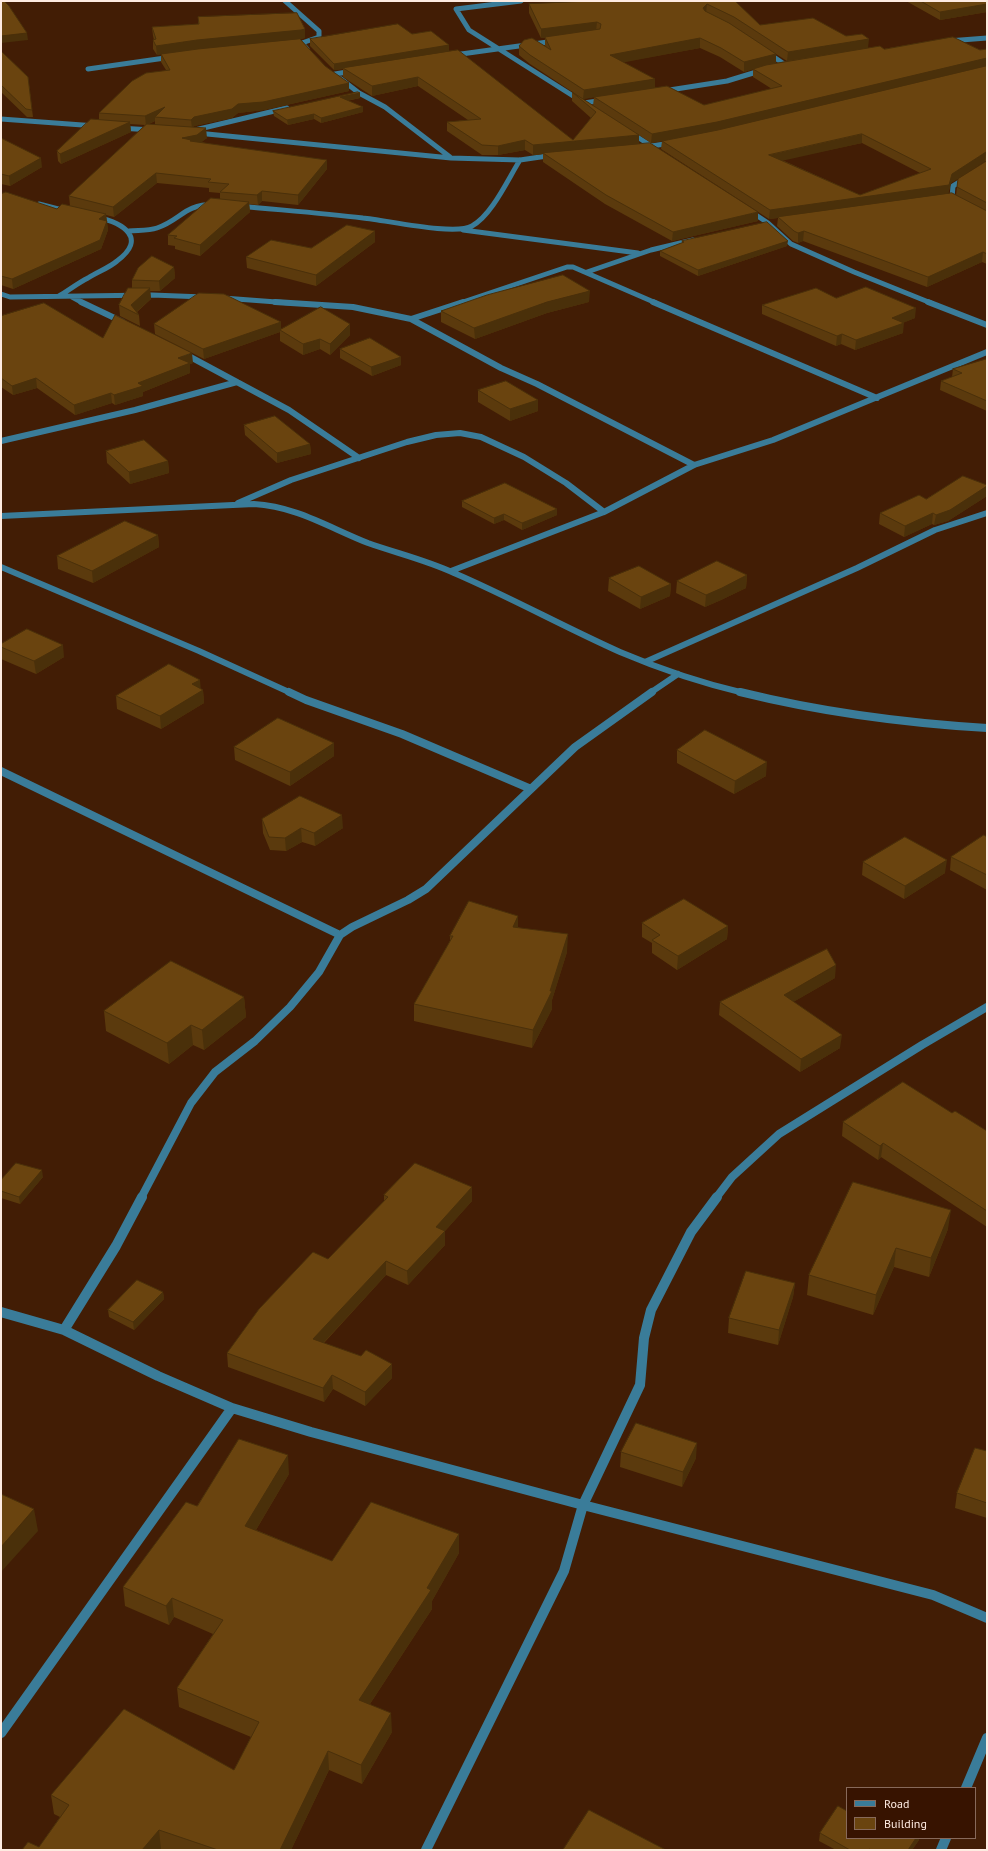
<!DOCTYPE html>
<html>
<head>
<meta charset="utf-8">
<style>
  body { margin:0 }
  #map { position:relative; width:988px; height:1851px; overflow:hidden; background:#421d05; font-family:"PT Sans",sans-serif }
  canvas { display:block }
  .frame { position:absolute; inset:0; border:2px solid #feebe1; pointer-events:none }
  .legend { position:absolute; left:846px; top:1787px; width:130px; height:52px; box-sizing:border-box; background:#371300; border:1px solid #87695a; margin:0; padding:5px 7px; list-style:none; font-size:12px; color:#feebe1 }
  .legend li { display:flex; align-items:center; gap:8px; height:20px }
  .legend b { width:20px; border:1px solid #87695a }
</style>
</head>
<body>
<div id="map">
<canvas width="988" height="1851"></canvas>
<div class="frame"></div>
<ul class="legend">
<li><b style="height:5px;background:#3a7c99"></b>Road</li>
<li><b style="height:11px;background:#6a440f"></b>Building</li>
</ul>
</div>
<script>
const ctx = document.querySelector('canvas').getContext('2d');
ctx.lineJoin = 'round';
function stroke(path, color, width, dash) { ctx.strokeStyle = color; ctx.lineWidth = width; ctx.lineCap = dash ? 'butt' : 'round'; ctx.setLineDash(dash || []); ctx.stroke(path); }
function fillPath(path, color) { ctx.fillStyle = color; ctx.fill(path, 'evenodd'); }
const minorFar3 = new Path2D(`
  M285,1L319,31V37L302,43L307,49
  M521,1L456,9L469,30L581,101
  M948,41L987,38
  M768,53L787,66
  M454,55L555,41
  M88,69L172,57
  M335,74L353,71
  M341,79L359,93L385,107L450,157
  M663,91L727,81L763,70
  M584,103L604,100
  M1,119L96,126
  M119,128L152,130
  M195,130L287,108
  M197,133L451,158L520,160L554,155
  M631,133L653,147
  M645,147L671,143
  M947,199L952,198L953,186L966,178
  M39,204L66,211
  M239,206C280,210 322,213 363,218C386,220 455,236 472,226C492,215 508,179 520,160
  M750,211L768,223L791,244L854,272L931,303
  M463,230L638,253
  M129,231C138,230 148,231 157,228C181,220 183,205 214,204
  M587,272L651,250L693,240
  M1,294L10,297L152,295L204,297
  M59,296C69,290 78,283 88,278C97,272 109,268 117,261C148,238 123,223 97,217
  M72,297L83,303
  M223,298L290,303
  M460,303L567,267H573L656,303`);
const minorFar2 = new Path2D(`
  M81,302L123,322
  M275,302L353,307L411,319L501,368L537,384L694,465
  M653,302L877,398
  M928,302L987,325
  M411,319L463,302
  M183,353L289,410L359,458
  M1,441L135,410L237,382
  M238,503L291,480L407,442L436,435L460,433L481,437L524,457L566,483L604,512
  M1,516L254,504C295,506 330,528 368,543C396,553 426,560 454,573C510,597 564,627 620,652C660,669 701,683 744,693
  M1,567L199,651L291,693
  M451,571L604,512L694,465L773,440L987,352
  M645,662L857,568L935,530L987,513
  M650,693L678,674`);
const minorFar1 = new Path2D(`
  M289,692L306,700L402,734L531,789
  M740,692C821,712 903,723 987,728
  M1,771L340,935
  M141,1198L191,1103L215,1072L255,1041L290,1007L319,972L340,935L352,927L408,900L426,889L575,747L652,692
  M716,1198L732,1177L779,1134L922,1045L987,1007`);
const minor = new Path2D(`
  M142,1197L116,1246L64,1330L158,1376L232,1408L311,1432L583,1505L933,1595L987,1618
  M1,1312L64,1330
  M1,1733L232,1408
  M966,1788L987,1738
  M426,1850L564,1571L583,1505L640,1385L644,1338L651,1310L691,1232L717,1197
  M941,1850L946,1838`);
const wall = new Path2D(`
  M577,1H735L760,25L846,36L868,48L884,49L980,50L987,49V264L982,262L927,287L803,241L798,243L793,241L777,226L778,218L769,219L661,149L662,141L651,143L639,135V144L758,221L672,241L605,204L543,162V154L533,155L525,150L498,155H482L447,131V122L468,120L418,86L372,96L343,77V69L334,70L310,46V39L412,34L449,51L573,140L591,118L572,101V92L593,106L594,97L583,99L530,64L519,55V46H545V38H541L529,13V4L579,2ZM700,48L720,57L744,72L753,69V77L772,89L704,105L655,88L623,62ZM776,54L787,61L776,63ZM862,143L920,173L860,195L782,160ZM985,161H986L958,179L956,195L948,194L951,183Z
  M906,1H987V12L940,20Z
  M198,17L305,29V38L300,39L349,91L264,110L238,113L232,118L194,126L193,127L207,138L201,142L327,169L298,205L262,201L258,205L249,204L250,212L200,256L175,249V246L168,245V235L220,199V193L209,192V188L157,183L114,217L106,215L108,230L101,249L13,289L1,285V194L57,209L70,206L69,196L145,125L130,124L131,132L61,164L58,161L57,151L99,120V113L166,70L161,62V54L157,55L153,49V40H154L153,36L152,27L198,24ZM155,121V124H149Z
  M1,51L28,77L33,117H27L1,92Z
  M360,93V98L347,101L363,107V112L321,123L314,119L288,125L274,116L273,111Z
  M1,138L42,167L10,186L1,184Z
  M682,241L787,246L698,276L660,256V251L682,243Z
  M375,242L316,286L247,268L246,257L311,248Z
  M174,267L175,278L160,291H150L151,299L137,312L139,315L140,326L120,316L119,305L132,288V280Z
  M836,298L915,318L902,323L903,333L855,350L841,344L836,346L762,314V305Z
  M589,302L547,313L475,339L441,322V311Z
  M1,316L103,338L193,363L190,364V373L143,392V396L115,405L112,403L75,415L37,388L13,395L1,387Z
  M281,322V329L350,335L330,355L320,349L303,355L280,341V332L204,359L155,334L154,324Z
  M340,349L401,357V365L372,376L340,358Z
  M987,359V411L940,390L941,381L952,377L953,369Z
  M478,390L538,400V411L510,421L478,402Z
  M244,425L310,444L311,454L277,463L245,435Z
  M106,451L168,461L169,473L130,484L107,463Z
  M987,496L948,521L934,525L932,524L904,537L879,524L880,513L926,499Z
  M462,501L557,509V515L522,530L504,520L494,524L462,507Z
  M158,535L159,547L93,583L58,569L57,556Z
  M747,575L746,588L721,600L705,607L676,593L677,581Z
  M609,578L671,584L670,596L640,609L608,591Z
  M1,644L64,657L36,674L1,659Z
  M200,688L203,690L204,703L161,729L117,709L116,696Z
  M234,747L334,756L290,786L235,760Z
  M677,750L766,776L734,794L677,763Z
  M262,819L343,828L315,846L302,842L286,851L270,850L263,833Z
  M987,837V890L950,870L951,857Z
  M863,862L945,873L904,899L862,875Z
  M642,923L728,926L727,939L677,970L652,953V943L642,937Z
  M518,927L567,952L552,1000V1009L532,1048L414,1021V1004L450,941V936Z
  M835,978L793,1002L840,1048L800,1072L719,1015L720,1002Z
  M244,997L246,1017L204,1050L193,1045L169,1064L106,1031L104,1011Z
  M952,1113L987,1131V1227L881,1157L878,1160L842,1136L843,1122Z
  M43,1177L20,1204L1,1198V1180Z
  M472,1187V1201L445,1231V1245L408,1285L386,1275L324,1343L392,1378L365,1406L333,1389L324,1402L228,1367L227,1353L328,1259L384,1201V1195Z
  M948,1229L929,1277L894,1267L873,1315L807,1295L809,1275Z
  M795,1283L793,1297L778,1345L728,1333L729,1318Z
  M163,1292L164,1299L134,1330L109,1317L108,1310Z
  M987,1451V1518L955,1508L957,1493Z
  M621,1452L696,1458L682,1487L620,1467Z
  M289,1474L256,1530L332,1561L459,1534V1553L432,1601V1609L370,1704L392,1732L362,1784L329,1770L291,1850H165L161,1849L39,1847L60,1817L54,1814L51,1795L234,1770L251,1737L179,1707L177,1688L213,1634L174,1617L169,1625L125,1606L123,1587L197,1506Z
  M820,1833L847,1838L919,1840L912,1850H836L819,1841Z`);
const shadedWall = new Path2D(`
  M707,4L706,13L703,8Z
  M987,4V12L940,20V12Z
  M597,22L596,31L545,37V38H541V29Z
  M305,29V38L301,39L198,49L157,55L156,46L197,40Z
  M27,33L28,40L1,43V36Z
  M700,38V48L610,65V55Z
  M869,39L868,48L787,61L788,52Z
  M449,45V52L343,68V69L334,70V64Z
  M776,54V63L744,72V62Z
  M987,58L986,66L716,131L651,143L652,134Z
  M418,77V86L372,96V86Z
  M655,79V88L583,99L584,90Z
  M349,83V91L264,110L238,113L232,118L194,126L192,128L191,120L194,117L238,104Z
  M360,93V98L340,102V97Z
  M165,107L155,117V121L146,125L145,116Z
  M363,107V112L321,123V118Z
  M314,114V119L288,125L287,120Z
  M130,122L131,132L61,164L60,154Z
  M206,128L207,138L198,145L182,138Z
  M862,134V143L768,164L769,155Z
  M639,135V144L543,153V154L533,155V145Z
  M525,140V150L498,155V146Z
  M986,152L985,161L951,183L948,194L778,217V218L769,219L770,210L949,185L952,174Z
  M41,158L42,167L10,186L9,176Z
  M327,160V169L298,205V195Z
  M156,173L157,183L114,217L113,207Z
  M262,191V201L258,205L257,195Z
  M249,202L250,212L200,256V245Z
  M758,212V221L672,241L673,232Z
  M106,214L108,230L101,249L13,289L12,279L99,219Z
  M375,231V242L316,286V275Z
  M804,231L803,241L798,243V233Z
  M788,241L787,246L698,276V270Z
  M983,252L982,262L927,287L928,277Z
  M174,267L175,278L160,291L159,281Z
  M150,288L151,299L135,313L131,305Z
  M590,291L589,302L547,313L475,339L474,328L547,302Z
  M916,308L915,318L891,328L892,318Z
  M281,322V331L280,330V332L204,359L203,349Z
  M904,323L903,333L855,350L856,340Z
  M350,324V335L330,355V344Z
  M842,334L841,344L836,346L837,336Z
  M320,339V349L303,355V344Z
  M192,353L193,363L190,364V373L143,392V396L115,405L114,395L138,383L178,358Z
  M401,357V365L372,376L371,367Z
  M36,378L37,388L13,395L12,386Z
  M111,393L112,403L75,415L74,405Z
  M538,400V411L510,421V409Z
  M310,444L311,454L277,463V453Z
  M168,461L169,473L130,484L129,472Z
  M987,486V496L948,521L934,525L936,515Z
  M557,509V515L522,530V523Z
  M933,513L932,524L904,537L905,526Z
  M504,514V520L494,524V518Z
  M158,535L159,547L93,583L92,571Z
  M747,575L746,588L721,600L705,607L706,595Z
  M671,584L670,596L640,609L641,597Z
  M63,645L64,657L36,674L34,661Z
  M200,680L201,691L203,690L204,703L161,729L160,716L192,684Z
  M334,743V756L290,786V772Z
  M767,762L766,776L734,794L735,781Z
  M342,815L343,828L315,846L314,833Z
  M301,828L302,842L286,851L285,838Z
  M947,860L945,873L904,899L905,886Z
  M518,916V933L513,927Z
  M728,926L727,939L677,970L678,956Z
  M568,934L567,952L552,1000V1009L532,1048L533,1030L550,991Z
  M836,965L835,978L783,1008L784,995Z
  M244,997L246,1017L204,1050L202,1030Z
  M191,1025L193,1045L169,1064L167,1043Z
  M842,1035L840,1048L800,1072L801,1059Z
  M883,1143L881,1157L878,1160L880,1146Z
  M42,1170L43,1177L20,1204L19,1197Z
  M472,1187V1201L445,1231V1245L408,1285L407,1271L436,1227Z
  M951,1210L948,1229L929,1277L931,1258Z
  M896,1248L894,1267L873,1315L876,1295Z
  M386,1261V1275L314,1353L313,1339Z
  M795,1283L793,1297L778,1345L779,1330Z
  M163,1292L164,1299L134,1330L133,1322Z
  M392,1364V1378L365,1406V1392Z
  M332,1375L333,1389L324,1402L323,1388Z
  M697,1443L696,1458L682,1487L683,1472Z
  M288,1455L289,1474L247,1545L245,1526Z
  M34,1509L38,1531L1,1572V1547Z
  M459,1534V1553L432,1601V1609L360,1719L359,1700L427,1588Z
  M172,1598L174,1617L169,1625L166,1606Z
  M391,1713L392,1732L362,1784L361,1765Z
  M328,1751L329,1770L291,1850H280Z
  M159,1830L161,1849L160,1850H142Z
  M916,1838H919V1840L912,1850H908Z`);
const building = new Path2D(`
  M1,1H4L9,6L27,33L1,36Z
  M592,1H735L760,25L813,18L846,36L862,34L869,39L788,52L734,17L707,4L703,8L705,11L729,23L776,54L744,62L721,48L700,38L610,55L655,79L584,90L530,55L519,46L524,40L532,38L551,50L545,37L600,29L601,24L597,22L541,29L529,4Z
  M921,1H987V4L940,12Z
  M297,13L305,29L301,30L197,40L156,46L153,40L156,39L152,27L199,24L198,17Z
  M398,24L412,34L431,31L449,45L334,64L310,39Z
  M953,37L980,50L987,49V58L717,122L652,134L594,97L667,86L704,105L782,86L753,69L766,65L880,46L884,49Z
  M300,39L325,66L349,83L263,102L238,104L232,109L194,117L191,120L155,117L165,107L145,116L99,113L132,81L146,73L170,70L161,54L198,49Z
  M458,50L573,140L596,112L572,92L639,135L533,145L525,140L498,146L482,145L447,122L481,119L418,77L372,86L343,68Z
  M1,51L28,77L32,110L26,109L1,85Z
  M987,66V152H986L952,174L949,185L770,210L662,141L718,130ZM862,134L931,169L860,195L769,155Z
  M358,92L360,93L340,97L363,107L321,118L314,114L287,120L273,111Z
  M91,119L130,122L60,154L57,151Z
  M147,124L206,128L197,135L182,138L191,140L190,141L327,160L298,195L262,191L257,195L220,192L229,184L208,182L211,179L156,173L113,207L69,196Z
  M1,138L41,158L9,176L1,174Z
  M650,143L758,212L673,232L606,195L543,153Z
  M987,161V203L957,187L958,179Z
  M6,192L57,209L62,204L106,214L99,219L107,221L100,240L12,279L1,276V194Z
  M952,193L987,211V254L983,252L928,277L804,231L798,233L794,231L778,217Z
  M211,198L249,202L200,245L174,238L177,236L168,235Z
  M767,222L788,241L698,270L660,251L684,242L682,241Z
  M347,225L375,231L316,275L246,257L271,240L311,248Z
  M152,256L174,267L159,281L132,280L138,268Z
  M563,275L590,291L547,302L474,328L441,311L487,295Z
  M866,287L916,308L892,318L904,323L856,340L842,334L837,336L762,305L816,288L836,298Z
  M128,288H150L131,305L139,315L119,305Z
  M199,293L224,294L281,322L203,349L154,324Z
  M44,303L103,338L115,315L192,353L178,358L190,363L138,383L143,386L114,395L111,393L74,405L36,378L12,386L1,378V316Z
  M321,307L350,324L330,344L320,339L303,344L280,330Z
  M370,338L401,357L371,367L340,349Z
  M987,359V401L941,381L962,373L953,369Z
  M506,381L538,400L510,409L478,390Z
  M275,416L310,444L277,453L244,425Z
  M144,440L168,461L129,472L106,451Z
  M963,476L987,485V486L950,510L936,515L933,513L905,526L880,513L919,495L926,499Z
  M505,483L557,509L522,523L504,514L494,518L462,501Z
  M125,521L158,535L92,571L57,556Z
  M717,561L747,575L722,588L706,595L677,581Z
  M639,566L671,584L641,597L609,578Z
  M27,629L63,645L34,661L1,647V644Z
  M169,664L200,680L192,684L203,690L160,716L116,696Z
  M278,718L334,743L290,772L234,747Z
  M705,730L767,762L735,781L677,750Z
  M300,796L342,815L314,833L301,828L285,838L269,837L262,819Z
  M984,835L987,837V875L951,857Z
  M905,837L947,860L905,886L863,862Z
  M684,899L728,926L678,956L652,940L660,935L642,923Z
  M469,901L518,916L513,927L568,934L550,991H552L533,1030L414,1004L453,936H450Z
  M827,949L836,965L784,995L842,1035L801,1059L720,1002Z
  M171,961L244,997L202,1030L191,1025L167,1043L104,1011Z
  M903,1082L952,1113L955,1111L987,1131V1211L883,1143L880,1146L843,1122Z
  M16,1163L42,1170L19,1197L1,1191V1180Z
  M415,1163L472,1187L436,1227L445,1231L407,1271L386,1261L313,1339L361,1356L366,1350L392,1364L365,1392L332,1375L323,1388L227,1353L259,1309L313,1252L328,1259L388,1197L384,1195Z
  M853,1182L951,1210L931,1258L896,1248L876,1295L809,1275Z
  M746,1271L795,1283L779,1330L729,1318Z
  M137,1280L163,1292L133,1322L108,1310Z
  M636,1423L697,1443L683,1472L621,1452Z
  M239,1439L288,1455L245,1526L332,1561L371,1502L459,1534L427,1588L431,1590L359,1700L391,1713L361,1765L328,1751L280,1850H218L159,1830L142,1850H22L28,1842L39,1847L69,1805L51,1795L124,1709L234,1770L259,1722L177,1688L223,1620L172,1598L166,1606L123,1587L186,1502L197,1506Z
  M975,1448L987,1451V1503L957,1493Z
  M1,1494L34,1509L1,1547Z
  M838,1806L847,1811V1838H916L908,1850H871L869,1849V1850H850L820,1833Z
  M589,1810L666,1850H563Z`);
stroke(minorFar3, '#3a7c99', 5);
stroke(minorFar2, '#3a7c99', 6);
stroke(minorFar1, '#3a7c99', 8);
stroke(minor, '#3a7c99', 10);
fillPath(wall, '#5b3a0d');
fillPath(shadedWall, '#4a300a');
fillPath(building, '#6a440f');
stroke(building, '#4a300a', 1);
</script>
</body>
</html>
